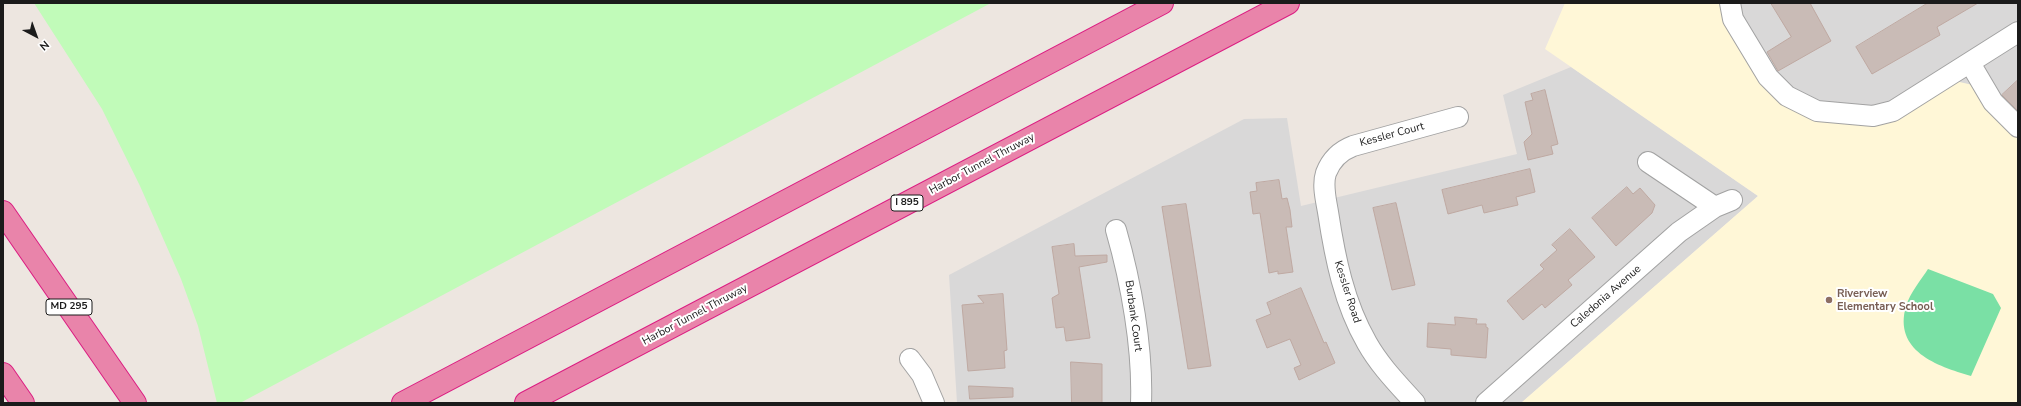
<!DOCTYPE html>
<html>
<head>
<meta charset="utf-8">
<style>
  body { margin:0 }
  #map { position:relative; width:2021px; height:406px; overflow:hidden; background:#ede6e0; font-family:"Nunito Sans",sans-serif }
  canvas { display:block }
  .frame { position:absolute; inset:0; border:4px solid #1b1b1b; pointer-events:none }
  .north { position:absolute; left:16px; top:16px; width:40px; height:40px; -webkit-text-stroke:3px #fff; paint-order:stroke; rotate:139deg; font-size:11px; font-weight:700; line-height:16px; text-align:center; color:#1b1b1b }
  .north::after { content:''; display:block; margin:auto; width:14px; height:18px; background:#1b1b1b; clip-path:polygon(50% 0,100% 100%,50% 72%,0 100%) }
</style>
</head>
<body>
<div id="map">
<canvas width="2021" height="406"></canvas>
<div class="frame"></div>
<div class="north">N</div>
</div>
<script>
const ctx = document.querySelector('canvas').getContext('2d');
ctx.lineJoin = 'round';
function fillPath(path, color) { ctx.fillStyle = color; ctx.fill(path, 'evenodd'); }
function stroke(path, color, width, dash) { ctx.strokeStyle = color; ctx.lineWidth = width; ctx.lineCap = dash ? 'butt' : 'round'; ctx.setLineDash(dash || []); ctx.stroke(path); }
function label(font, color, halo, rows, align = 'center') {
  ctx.font = font + ' "Nunito Sans",sans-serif'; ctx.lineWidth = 4; ctx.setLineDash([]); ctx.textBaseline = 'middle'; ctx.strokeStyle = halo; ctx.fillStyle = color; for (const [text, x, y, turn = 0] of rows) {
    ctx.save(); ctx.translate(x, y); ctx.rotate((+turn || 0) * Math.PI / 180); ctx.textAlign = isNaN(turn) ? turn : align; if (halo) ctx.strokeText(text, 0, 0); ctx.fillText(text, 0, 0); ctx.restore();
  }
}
const residential = new Path2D(`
  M1723,3H2018V137L1988,106L1894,115L1782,102Z
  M1571,67L1758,196L1521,403H957L949,275L1244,119L1287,118L1301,206L1517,154L1503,95Z`);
const education = new Path2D(`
  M1565,3H1723L1763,81L1873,121L1951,80L1977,86L1988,106L2018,137V403H1521L1758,196L1545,49Z`);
const park = new Path2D(`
  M34,3H991L240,403H217L198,326L181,279L140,186L102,109Z`);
const pitch = new Path2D(`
  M1928,269L1993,294L2001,308L1971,376C1937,366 1893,351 1906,306C1910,293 1921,280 1928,269Z`);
const building = new Path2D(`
  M1771,3H1810L1831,41L1778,71L1767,52L1791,37Z
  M1928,3H1978L1937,27L1940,35L1872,74L1856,47Z
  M2018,80V111L2002,95Z
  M1545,90L1558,144L1551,146L1553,154L1528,160L1524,142L1532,134L1525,102L1533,100L1531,94Z
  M1530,169L1535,192L1516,197L1518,205L1484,213L1482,205L1448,214L1442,190Z
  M1279,180L1282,199L1287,198L1290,210L1292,227H1286L1293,272L1278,274V271L1269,273L1260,213L1253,214L1250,192L1257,191L1256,183Z
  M1627,187L1633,194L1640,188L1655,205L1652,213L1616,246L1592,218Z
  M1396,203L1415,285L1392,290L1373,208Z
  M1186,204L1211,366L1188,369L1162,207Z
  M1570,229L1595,257L1568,280L1572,285L1545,308L1542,304L1523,320L1507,301L1544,269L1540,265L1557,250L1552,245Z
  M1074,244L1075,256L1107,255V262L1079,267L1090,338L1066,341L1064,327L1056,328L1052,298L1059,294L1052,247Z
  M1301,288L1324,343L1326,342L1335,363L1299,380L1294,368L1301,365L1290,339L1267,348L1256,320L1271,314L1267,303Z
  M1003,294L1007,350L1004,351L1005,368L968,371L962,305L984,303L978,296Z
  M1455,317L1477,319L1476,324H1486V327L1488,328L1486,358L1451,355V349L1427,347L1428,323L1455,325Z
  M1071,362L1102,364V403H1072Z
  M969,386L1013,388V397L970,399Z`);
const minor = new Path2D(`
  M1730,3L1733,19L1768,77L1787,96L1817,111L1873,116L1893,111L2018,32
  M1970,63L1993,102L2018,127
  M1648,162L1715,207
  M1116,230C1131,282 1143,348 1141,403
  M910,359L922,375L934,403
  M1415,403C1398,384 1380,366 1367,343C1344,303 1335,258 1328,212C1326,200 1322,185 1326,173C1331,160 1340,151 1353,146L1458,117
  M1486,403L1679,232L1715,207L1732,200`);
const highway = new Path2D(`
  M3,212L135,403
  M3,374L23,403
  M403,403L1162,3
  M526,403L1288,3`);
const markers = [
  [1829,300,4,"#8d6e63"]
];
const shields = [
  [907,203,32],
  [69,307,46]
];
const shieldNames = [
  ["I 895",907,203],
  ["MD 295",69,307]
];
const streetNames = [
  ["Kessler Court",1392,135,-15],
  ["Harbor Tunnel Thruway",982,164,-28],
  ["Kessler Road",1347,292,72],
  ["Caledonia Avenue",1606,297,-41],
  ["Harbor Tunnel Thruway",695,315,-28],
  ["Burbank Court",1133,316,82]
];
const educationNames = [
  ["Riverview",1837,294],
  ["Elementary School",1837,307]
];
fillPath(residential, '#d9d8d8');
fillPath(education, '#fff7d7');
fillPath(park, '#c1fbb9');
fillPath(pitch, '#7ae0a5');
fillPath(building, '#c9bbb6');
stroke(building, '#bfa9a2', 1);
stroke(minor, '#a2a2a2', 22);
stroke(highway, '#db1d82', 24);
stroke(minor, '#fff', 20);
stroke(highway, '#e984aa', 22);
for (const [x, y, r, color] of markers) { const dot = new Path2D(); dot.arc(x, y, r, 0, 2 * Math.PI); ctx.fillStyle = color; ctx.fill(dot); stroke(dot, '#fff', 1.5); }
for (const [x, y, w] of shields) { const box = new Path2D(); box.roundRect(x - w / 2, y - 8, w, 16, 3); ctx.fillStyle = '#fff'; ctx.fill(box); stroke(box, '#1b1b1b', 1); }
label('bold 10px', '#1b1b1b', null, shieldNames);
label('11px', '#1b1b1b', '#fff', streetNames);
label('bold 11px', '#785e54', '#fff', educationNames, 'left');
</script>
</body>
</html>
